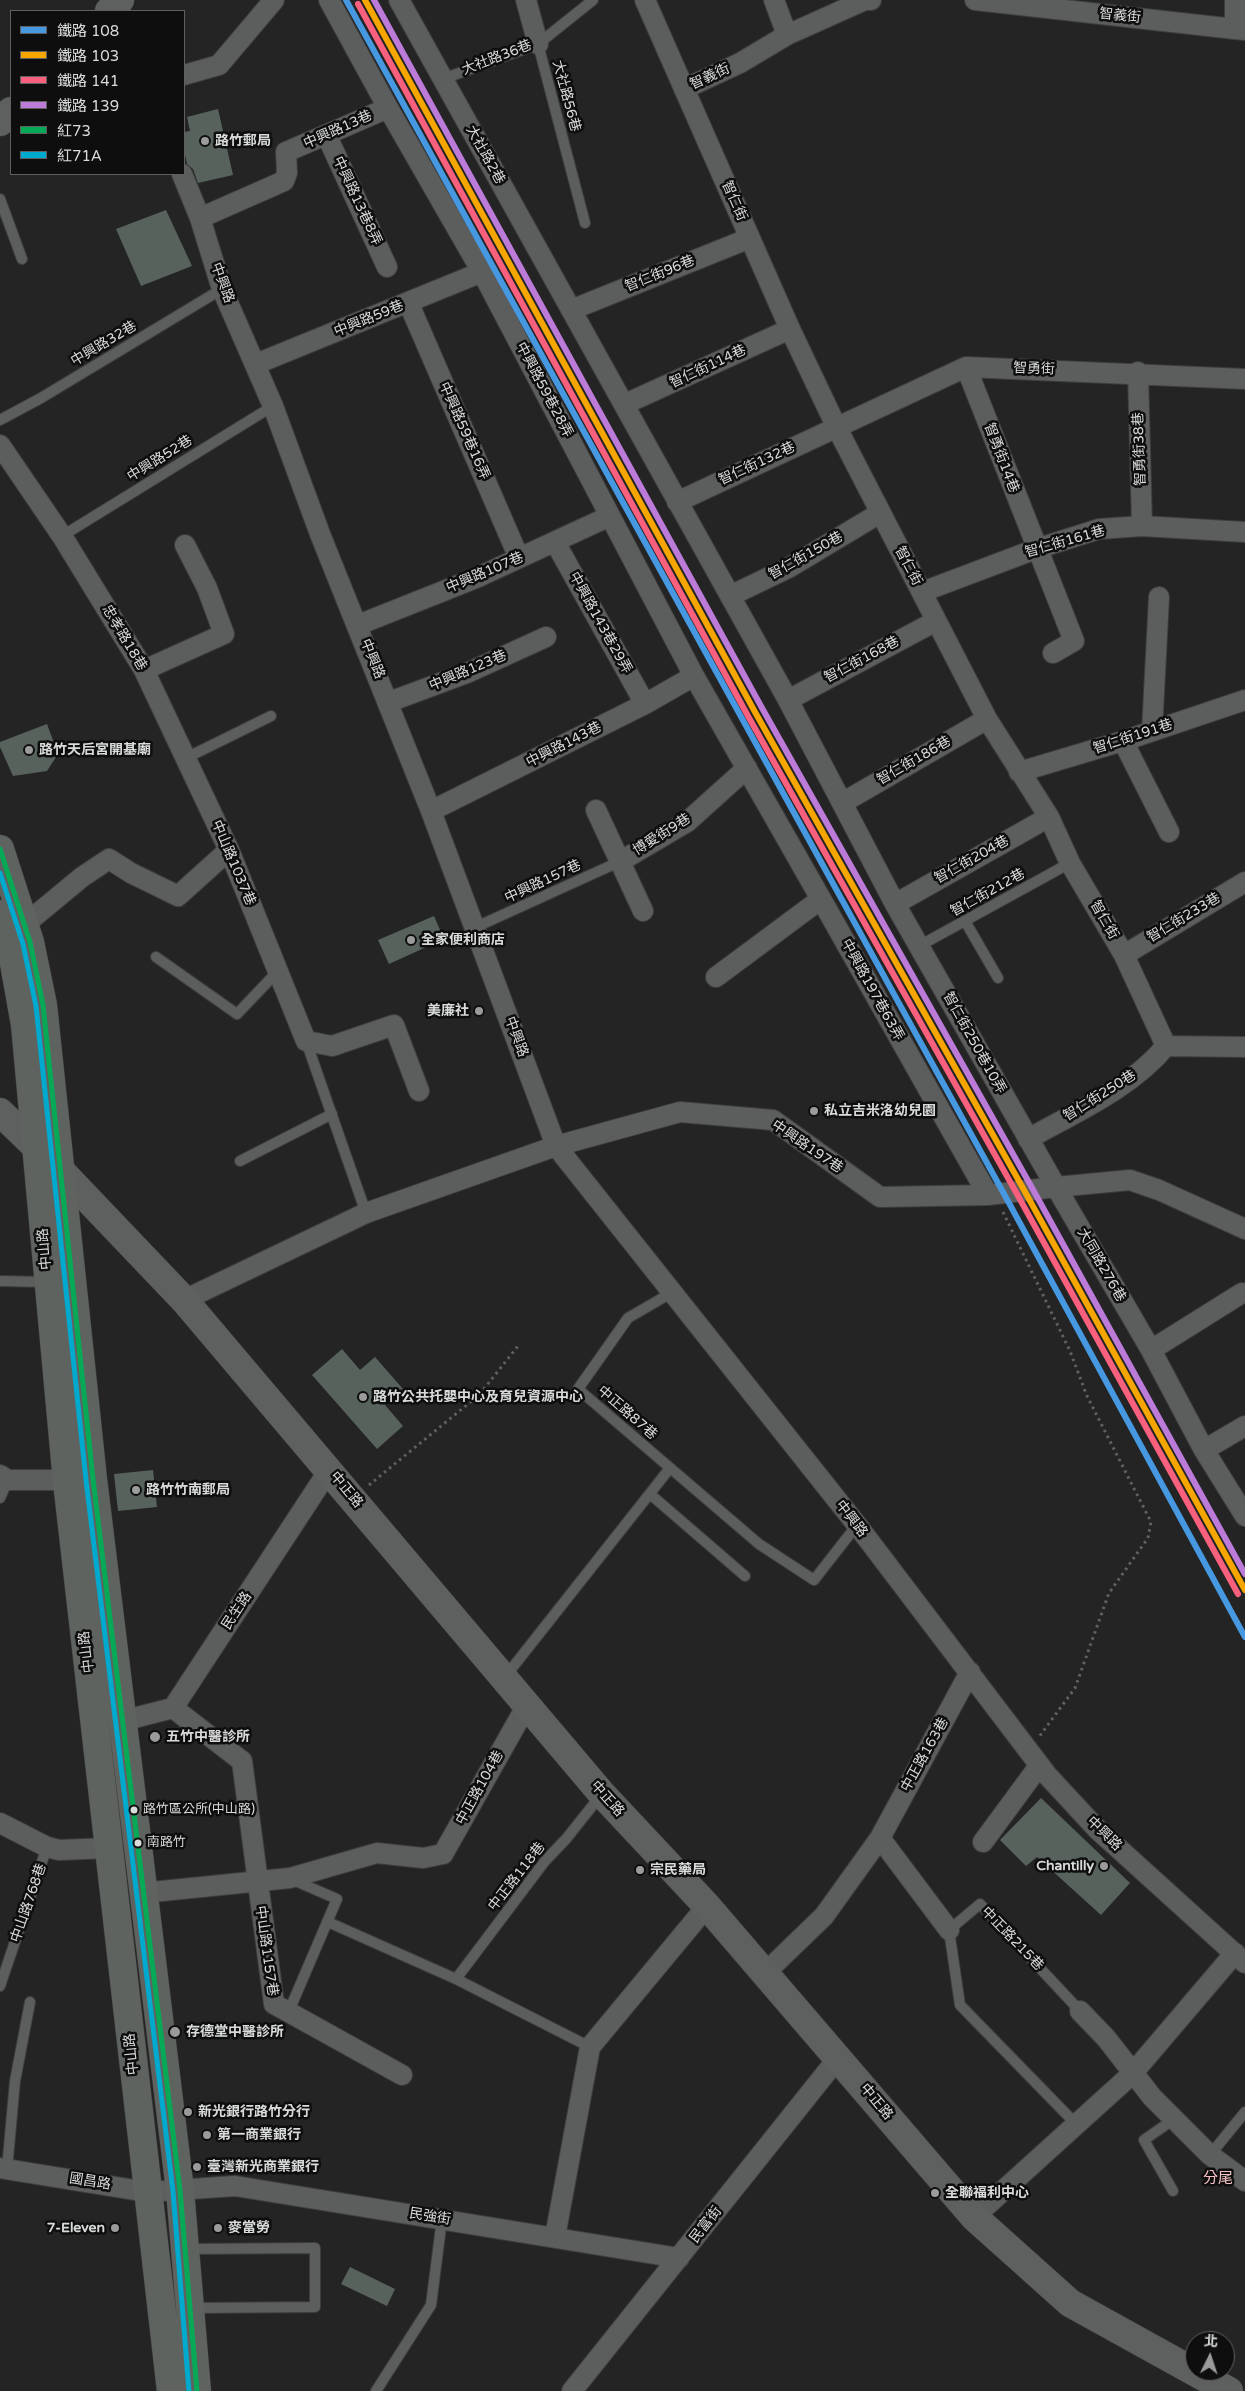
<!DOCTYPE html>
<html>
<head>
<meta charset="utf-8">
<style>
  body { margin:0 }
  #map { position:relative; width:1245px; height:2391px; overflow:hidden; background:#242424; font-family:"Varela Round","Noto Sans TC",sans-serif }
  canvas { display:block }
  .legend { position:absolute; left:10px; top:10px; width:175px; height:165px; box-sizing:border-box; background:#0d0e0d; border:1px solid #5f605f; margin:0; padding:6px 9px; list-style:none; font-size:15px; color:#d9dbda }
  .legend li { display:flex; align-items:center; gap:10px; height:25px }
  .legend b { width:25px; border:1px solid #5f605f }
  .north { position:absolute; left:1185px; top:2331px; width:50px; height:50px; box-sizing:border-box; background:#0d0e0d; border:1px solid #5f605f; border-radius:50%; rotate:4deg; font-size:14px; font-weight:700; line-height:20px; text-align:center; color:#d9dbda }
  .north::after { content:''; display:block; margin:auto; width:18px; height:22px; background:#9a9b9a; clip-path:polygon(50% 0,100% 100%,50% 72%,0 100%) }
</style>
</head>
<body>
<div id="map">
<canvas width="1245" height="2391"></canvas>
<ul class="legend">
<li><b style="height:6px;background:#4699e1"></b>鐵路 108</li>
<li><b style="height:6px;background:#f7a600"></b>鐵路 103</li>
<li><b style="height:6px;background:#f8607d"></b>鐵路 141</li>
<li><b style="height:6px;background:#bd7bd9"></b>鐵路 139</li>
<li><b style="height:6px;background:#06aa56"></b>紅73</li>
<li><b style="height:6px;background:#00a9ce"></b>紅71A</li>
</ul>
<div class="north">北</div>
</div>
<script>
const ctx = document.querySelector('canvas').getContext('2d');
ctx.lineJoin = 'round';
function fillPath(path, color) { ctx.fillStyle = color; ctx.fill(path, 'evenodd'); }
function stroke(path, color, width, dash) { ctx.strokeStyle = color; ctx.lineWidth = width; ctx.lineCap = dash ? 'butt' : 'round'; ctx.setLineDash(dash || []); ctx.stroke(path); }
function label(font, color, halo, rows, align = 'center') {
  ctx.font = font + ' "Varela Round","Noto Sans TC",sans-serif'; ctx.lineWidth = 5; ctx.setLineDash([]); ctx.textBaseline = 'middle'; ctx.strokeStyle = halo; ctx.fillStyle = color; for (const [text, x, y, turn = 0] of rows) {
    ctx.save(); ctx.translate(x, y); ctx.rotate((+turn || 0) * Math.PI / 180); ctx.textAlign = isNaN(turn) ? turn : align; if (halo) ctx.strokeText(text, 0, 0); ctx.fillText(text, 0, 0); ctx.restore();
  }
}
const building = new Path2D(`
  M218,109L233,175L198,183L193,169L187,164L184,150V132L190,131L187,117Z
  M166,210L192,266L141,286L116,229Z
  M47,724L58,754L47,771L13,776L0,747V742Z
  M434,916L444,939L389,964L378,940Z
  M342,1349L360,1370L375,1357L403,1389L385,1405L403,1426L377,1449L312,1375Z
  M153,1470L157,1507L118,1511L114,1474Z
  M1041,1798L1130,1883L1101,1915L1037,1857L1026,1866L1000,1840Z
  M350,2267L395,2289L387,2306L341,2284Z`);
const path = new Path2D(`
  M1003,1212L1070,1351L1087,1396L1151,1522L1148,1538L1109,1593L1075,1688L1039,1737
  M369,1485L479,1395L518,1346`);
const lane = new Path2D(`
  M443,79L538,44
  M0,199L22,259
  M585,223L538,44L593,0
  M0,420L41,398L222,289
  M62,536L273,406
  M186,758L271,716
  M965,921L998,978
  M476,927L621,861
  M919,946L1070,863
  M156,957L237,1014L279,970
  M306,1041L366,1213
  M240,1161L332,1114
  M0,1281L46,1282
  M671,1293L628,1318L578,1389L759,1544L814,1580L857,1525
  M650,1494L745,1576
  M0,1498L8,1480
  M505,1677L670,1468
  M328,1922L456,1979L590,2047
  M456,1979L545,1861L566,1839L601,1795
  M0,1986L47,1847
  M289,2011L337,1899L293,1880
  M1077,2125L960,2005L949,1930L980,1904L1080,2011
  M1210,2155L1245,2112
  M7,2169L15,2081L30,2002
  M1173,2191L1144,2140L1174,2119
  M186,2249L315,2248V2307L192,2308
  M376,2391L431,2305L442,2219`);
const street = new Path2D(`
  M526,0L538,44
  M645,0L790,329L836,426L987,719L1049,817L1070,863L1124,955L1166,1046L1245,1047
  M774,0L787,35
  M975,0L1235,29
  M1235,0V29L1245,30
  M184,75L219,65L274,0
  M684,89L740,63L787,35L865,0H871
  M388,108L482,272L694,676L821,899
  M327,136L387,267
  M182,174L200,218L222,289L273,406L320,534L431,811L556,1146L857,1525L1047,1775L1097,1829L1245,1963
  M200,218L284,181L287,173L286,152L388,108L329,0
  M409,304L519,558
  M571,310L750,238
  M256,364L482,272
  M966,367L1074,641L1053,653
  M1138,372L1142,526
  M625,404L790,329
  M0,445L62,536L144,670L229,850L306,1041L332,1046L394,1025L419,1091
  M677,502L966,367L1245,379
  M555,542L645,704
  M922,592L1036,549L1099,529L1142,526L1245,532
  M730,596L790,567L880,513
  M358,625L476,578L610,516
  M144,670L224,634L207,588L185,545
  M788,700L936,621
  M389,702L467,673L546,637
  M1152,731L1159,597
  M1123,741L1169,832
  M1019,772L1123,741L1245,700
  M842,803L987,719
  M596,810L643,911
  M431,811L645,704L694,676
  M621,861L687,822L747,768
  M895,904L1049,817
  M24,925L82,877L109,859L131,873L178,896L229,850
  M1124,955L1245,882
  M716,977L821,899L988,1195
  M1028,1139C1076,1112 1131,1088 1166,1046
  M1245,1229L1159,1190L1130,1180L1056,1187L1151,1350L1204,1450L1245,1516
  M184,1300L366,1213L556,1146L680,1112L773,1120L880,1197L988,1195L1056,1187L895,904L788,700L399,0
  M1151,1350L1242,1293
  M1204,1450L1245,1426
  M0,1475L8,1480H81
  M173,1708L242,1761L274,2004L402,2075
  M122,1721L173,1708L329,1470
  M0,1823L47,1847L59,1850L110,1848
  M880,1838L949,1930
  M983,1842L1039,1766
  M142,1893L290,1878L377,1853L423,1858L443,1854L527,1705
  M764,1974L824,1916L880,1838L970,1672
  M1080,2011L1106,2038L1152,2097L1210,2155L1245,2181
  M0,2168L147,2192L235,2186L679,2258
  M974,2217L1132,2074L1235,1953
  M555,2237L590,2047L707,1906
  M572,2391L838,2058`);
const secondary = new Path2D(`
  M109,11L120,0
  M0,122L11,111
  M0,1112L61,1171L184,1300L602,1794L707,1906L974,2217L1070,2303L1229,2391`);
const primary = new Path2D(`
  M0,849L30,942L43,1005L93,1479L180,2190L197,2391
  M0,914L12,952L25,1025L67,1482L171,2391`);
const bus1 = new Path2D(`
  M0,849L30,942L43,1005L93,1479L180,2190L197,2391`);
const bus2 = new Path2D(`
  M0,873L23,944L36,1006L86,1480L173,2191L189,2391`);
const rail1 = new Path2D(`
  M346,0L1003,1192L1245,1637`);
const rail2 = new Path2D(`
  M365,0L755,712L1024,1190L1245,1590`);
const rail3 = new Path2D(`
  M358,4L748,716L1017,1194L1238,1594`);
const rail4 = new Path2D(`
  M374,0L762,708L1031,1186L1245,1574`);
const markers = [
  [205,141,5,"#9a9b9a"],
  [29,750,5,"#9a9b9a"],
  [411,940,5,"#9a9b9a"],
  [479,1011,5,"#9a9b9a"],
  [814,1111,5,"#9a9b9a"],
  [363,1397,5,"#9a9b9a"],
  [136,1490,5,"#9a9b9a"],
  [155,1737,6,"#9a9b9a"],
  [134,1810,4.5,"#d9dbda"],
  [138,1843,4.5,"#d9dbda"],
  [1104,1866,5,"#9a9b9a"],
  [640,1870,5,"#9a9b9a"],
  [175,2032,6,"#9a9b9a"],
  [188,2112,5,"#9a9b9a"],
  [207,2135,5,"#9a9b9a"],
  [197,2167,5,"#9a9b9a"],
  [935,2193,5,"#9a9b9a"],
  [115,2228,5,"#9a9b9a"],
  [218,2228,5,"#9a9b9a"]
];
const busNames = [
  ["路竹區公所(中山路)",143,1810],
  ["南路竹",147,1843]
];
const streetNames = [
  ["智義街",1120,16,6],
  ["大社路36巷",497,58,-21],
  ["智義街",710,77,-25],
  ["大社路56巷",566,96,75],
  ["中興路13巷",338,130,-24],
  ["大社路2巷",485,155,61],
  ["中興路13巷8弄",357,201,65],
  ["智仁街",734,201,66],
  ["智仁街96巷",660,274,-22],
  ["中興路",222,283,70],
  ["中興路59巷",369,319,-22],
  ["中興路32巷",104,344,-31],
  ["智仁街114巷",708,367,-25],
  ["智勇街",1034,369,2],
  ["中興路59巷28弄",544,390,62],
  ["中興路59巷16弄",464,431,66],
  ["智勇街38巷",1140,449,-92],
  ["智勇街14巷",1001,458,69],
  ["中興路52巷",160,459,-32],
  ["智仁街132巷",757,464,-25],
  ["智仁街161巷",1065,542,-16],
  ["智仁街150巷",806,556,-29],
  ["智仁街",908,566,62],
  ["中興路107巷",485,573,-23],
  ["中興路143巷29弄",600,623,61],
  ["忠孝路18巷",124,638,59],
  ["中興路",372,659,68],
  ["智仁街168巷",862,660,-28],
  ["中興路123巷",468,671,-23],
  ["智仁街191巷",1133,737,-18],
  ["中興路143巷",564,745,-27],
  ["智仁街186巷",914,761,-30],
  ["博愛街9巷",662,835,-32],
  ["智仁街204巷",972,860,-29],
  ["中山路1037巷",233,863,67],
  ["中興路157巷",543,882,-25],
  ["智仁街212巷",988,893,-29],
  ["智仁街233巷",1184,918,-31],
  ["智仁街",1104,920,60],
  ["中興路197巷63弄",872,990,61],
  ["中興路",516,1037,70],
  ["智仁街250巷10弄",974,1043,61],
  ["智仁街250巷",1100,1096,-32],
  ["中興路197巷",807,1147,34],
  ["中山路",45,1249,-95],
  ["大同路276巷",1101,1265,60],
  ["中正路87巷",627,1413,41],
  ["中正路",346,1490,50],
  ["中興路",851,1519,52],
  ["民生路",237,1611,-57],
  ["中山路",87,1652,-97],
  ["中正路163巷",925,1755,-61],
  ["中正路104巷",480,1788,-61],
  ["中正路",607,1799,48],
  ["中興路",1104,1834,44],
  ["中正路118巷",517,1877,-52],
  ["中山路768巷",29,1903,-71],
  ["中正路215巷",1012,1939,46],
  ["中山路1157巷",266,1951,82],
  ["中山路",132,2054,-96],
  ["中正路",876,2102,50],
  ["國昌路",90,2182,9],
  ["民強街",430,2217,9],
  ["民富街",706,2225,-52]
];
const poiNames = [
  ["路竹郵局",215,141],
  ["路竹天后宮開基廟",39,750],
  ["全家便利商店",421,940],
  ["美廉社",469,1011,"right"],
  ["私立吉米洛幼兒園",824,1111],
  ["路竹公共托嬰中心及育兒資源中心",373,1397],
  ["路竹竹南郵局",146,1490],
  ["五竹中醫診所",166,1737],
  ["Chantilly",1094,1866,"right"],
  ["宗民藥局",650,1870],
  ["存德堂中醫診所",186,2032],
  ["新光銀行路竹分行",198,2112],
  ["第一商業銀行",217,2135],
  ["臺灣新光商業銀行",207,2167],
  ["全聯福利中心",945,2193],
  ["7-Eleven",105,2228,"right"],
  ["麥當勞",228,2228]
];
const neighbourhoodNames = [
  ["分尾",1218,2179]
];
fillPath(building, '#58625d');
stroke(lane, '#3e3e3e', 12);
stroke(street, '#3e3e3e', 22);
stroke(secondary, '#3e3e3e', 29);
stroke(primary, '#3e3e3e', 29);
stroke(path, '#616161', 3, [2.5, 4]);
stroke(lane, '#5c5d5d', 10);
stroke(street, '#5c5d5d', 20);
stroke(secondary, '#5d605f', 28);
stroke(primary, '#5f6360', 28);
stroke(bus1, '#06aa56', 5);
stroke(bus2, '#00a9ce', 5);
stroke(rail1, '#4699e1', 6);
stroke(rail2, '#f7a600', 6);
stroke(rail3, '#f8607d', 6);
stroke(rail4, '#bd7bd9', 6);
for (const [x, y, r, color] of markers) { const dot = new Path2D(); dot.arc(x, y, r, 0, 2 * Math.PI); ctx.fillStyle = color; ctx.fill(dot); stroke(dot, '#0d0e0d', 2); }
label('13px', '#d9dbda', '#0d0e0d', busNames, 'left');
label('14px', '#d9dbda', '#0d0e0d', streetNames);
label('bold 14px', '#d9dbda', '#0d0e0d', poiNames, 'left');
label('15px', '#f4c0c4', '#0d0e0d', neighbourhoodNames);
</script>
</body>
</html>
